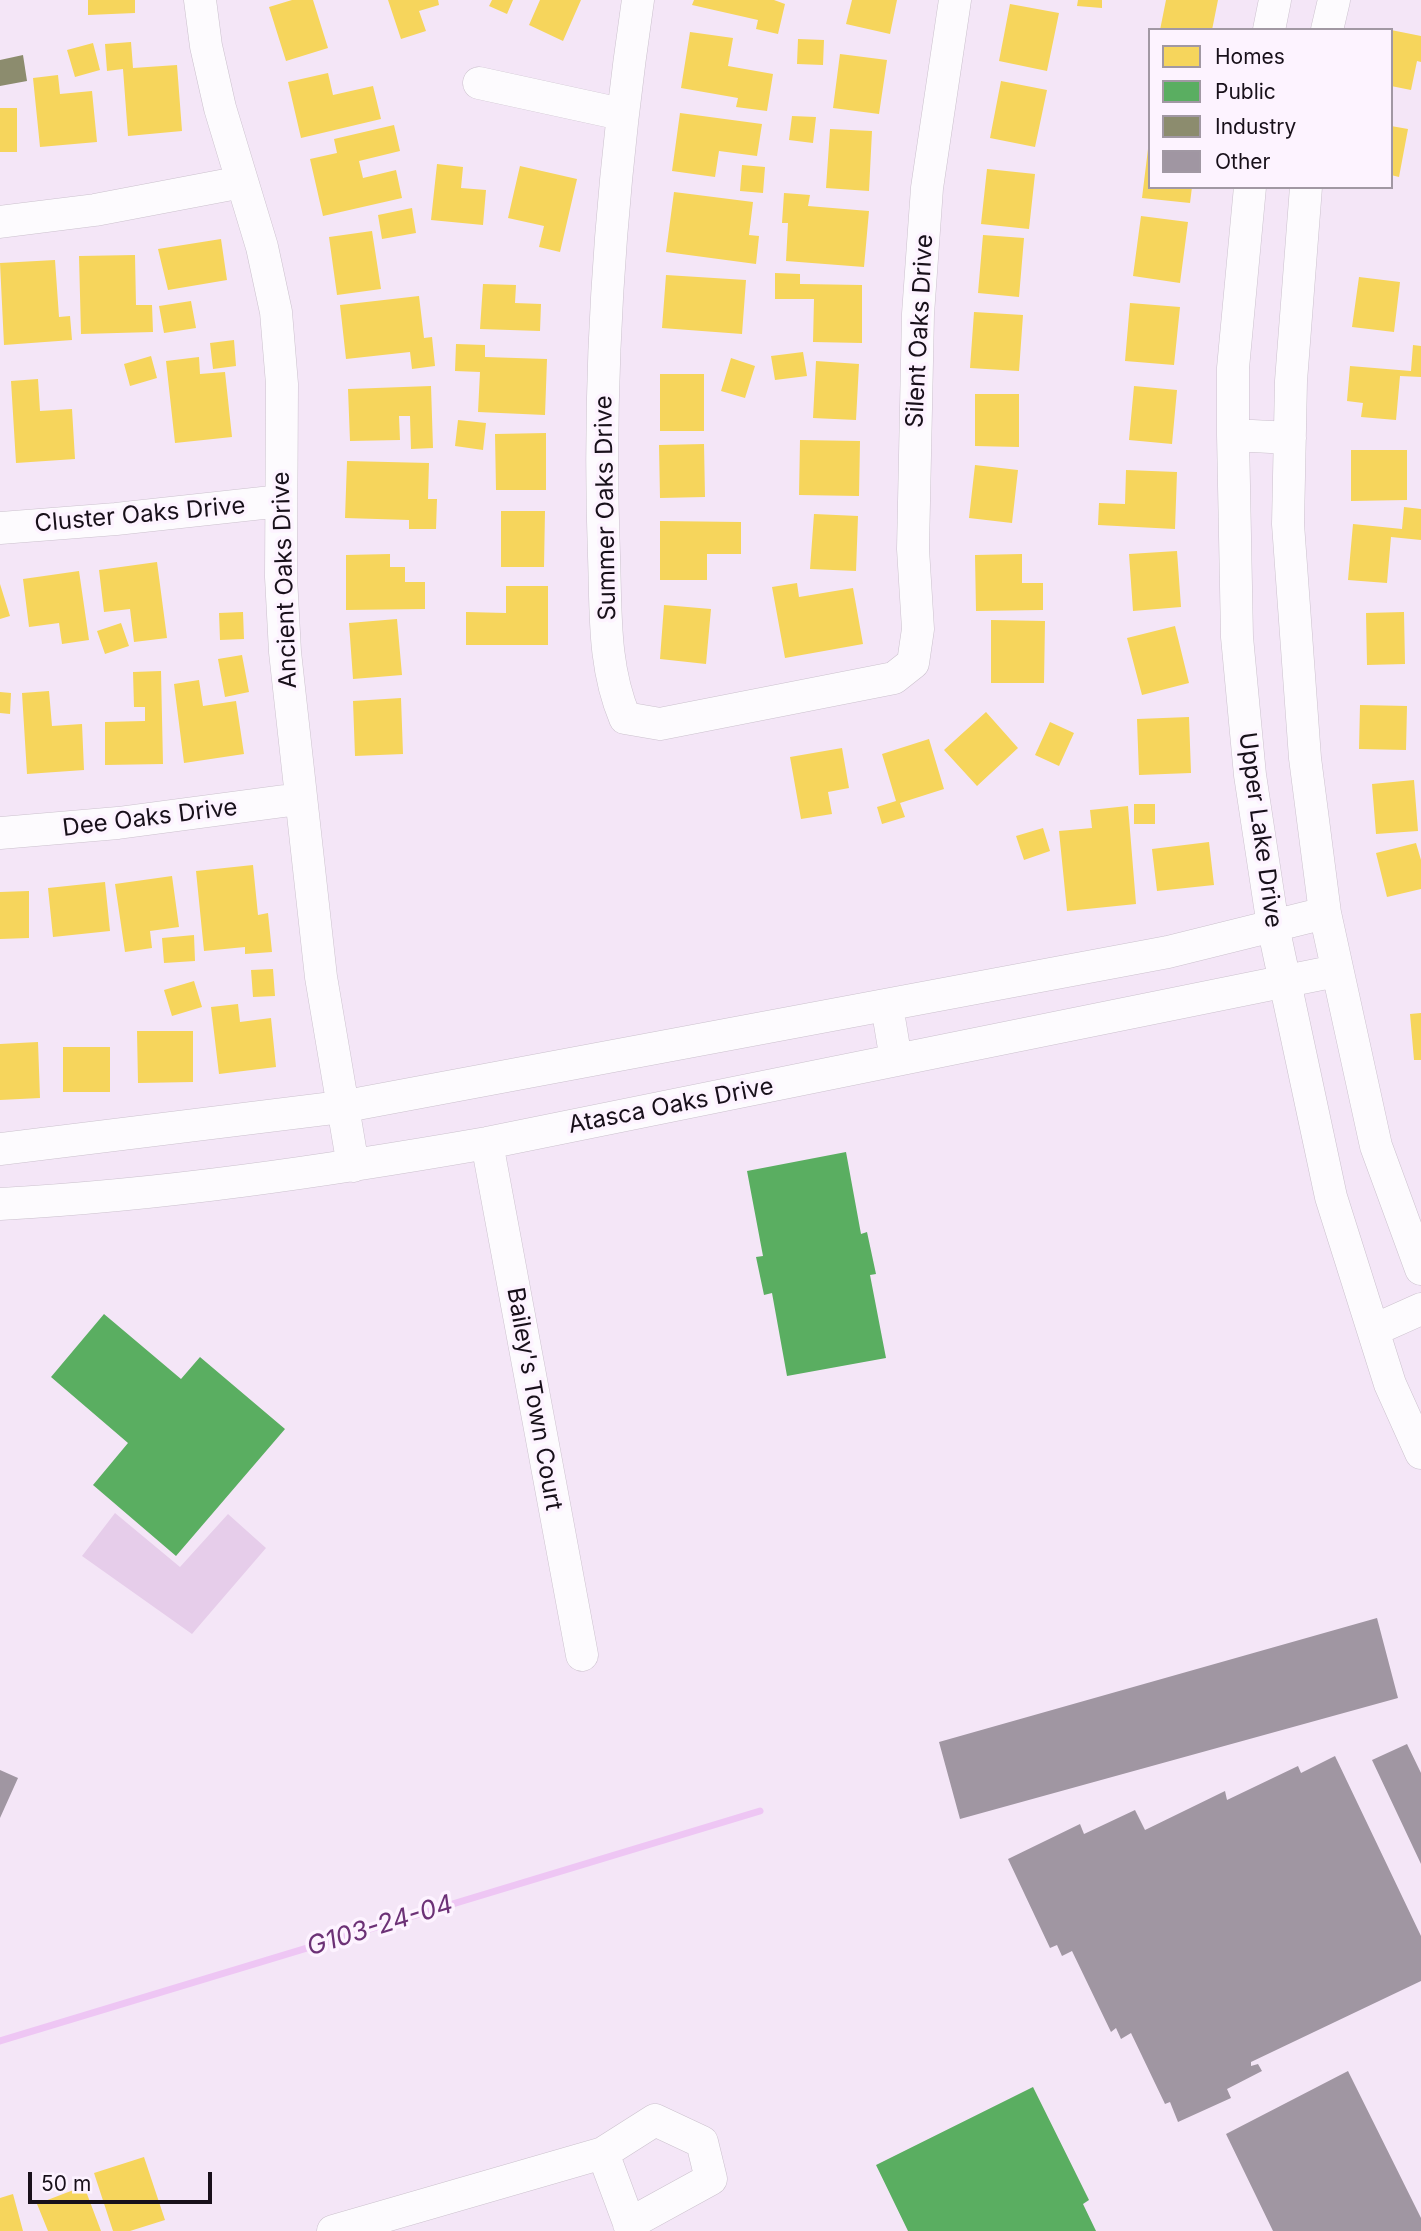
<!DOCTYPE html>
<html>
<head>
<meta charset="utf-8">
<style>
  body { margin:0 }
  #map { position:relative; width:1421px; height:2231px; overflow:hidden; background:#f4e6f7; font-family:Inter,sans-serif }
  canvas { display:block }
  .legend { position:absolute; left:1148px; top:28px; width:245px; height:161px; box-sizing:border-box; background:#fdf3ff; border:2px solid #a198a3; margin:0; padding:9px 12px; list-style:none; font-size:21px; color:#18101a }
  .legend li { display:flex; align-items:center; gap:14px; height:35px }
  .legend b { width:35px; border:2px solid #a198a3 }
  .scale { position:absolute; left:28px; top:2172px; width:184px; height:32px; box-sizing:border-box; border:4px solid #18101a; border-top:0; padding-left:9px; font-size:21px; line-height:24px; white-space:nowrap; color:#18101a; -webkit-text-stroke:5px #fdf3ff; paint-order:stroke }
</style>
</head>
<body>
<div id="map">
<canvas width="1421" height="2231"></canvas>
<ul class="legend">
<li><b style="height:19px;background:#f6d55c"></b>Homes</li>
<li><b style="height:19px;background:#5aae61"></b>Public</li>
<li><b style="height:19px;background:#8c8c6e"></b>Industry</li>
<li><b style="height:19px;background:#a096a2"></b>Other</li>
</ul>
<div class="scale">50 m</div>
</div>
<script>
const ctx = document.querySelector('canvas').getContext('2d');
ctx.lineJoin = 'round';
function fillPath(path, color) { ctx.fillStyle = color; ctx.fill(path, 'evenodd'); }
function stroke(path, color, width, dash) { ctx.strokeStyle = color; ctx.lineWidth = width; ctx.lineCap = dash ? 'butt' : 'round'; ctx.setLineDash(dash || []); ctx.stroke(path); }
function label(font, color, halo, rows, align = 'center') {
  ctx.font = font + ' Inter,sans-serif'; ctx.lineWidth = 7; ctx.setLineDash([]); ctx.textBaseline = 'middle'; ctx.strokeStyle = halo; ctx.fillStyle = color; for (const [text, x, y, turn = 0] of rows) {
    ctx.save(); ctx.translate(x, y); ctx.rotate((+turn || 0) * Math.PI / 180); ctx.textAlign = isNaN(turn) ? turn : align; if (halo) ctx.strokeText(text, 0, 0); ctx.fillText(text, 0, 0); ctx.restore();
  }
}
const green = new Path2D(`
  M115,1513L180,1567L228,1514L266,1548L192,1634L82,1556Z`);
const homes = new Path2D(`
  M88,0H135V13L88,15Z
  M292,0H313L328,48L286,61L269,7Z
  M388,0H438L439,5L419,11L426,31L401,39Z
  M492,0H513L507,14L489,6Z
  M540,0H581L563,41L529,25Z
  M694,0H774L785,4L778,34L756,29L758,20L692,5Z
  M852,0H897L890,34L846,24Z
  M1078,0H1102V8L1077,6Z
  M1166,0H1218L1212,30H1160Z
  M1010,4L1059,13L1047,71L999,61Z
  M1391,30L1421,36V62L1417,61L1411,90L1391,86Z
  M690,32L733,38L728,66L773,74L767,111L736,107L738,98L681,88Z
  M798,39L824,40L823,65L797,64Z
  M131,42L133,68L177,65L182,131L128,136L123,69L107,71L105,44Z
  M93,43L100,70L75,77L67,50Z
  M840,54L887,60L879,114L833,108Z
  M328,73L333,95L373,86L381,119L301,138L288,82Z
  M58,75L60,94L92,91L97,142L40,147L33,78Z
  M1001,81L1047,90L1035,147L990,138Z
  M0,108H17V152H0Z
  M680,113L762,124L757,156L719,151L715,177L672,171Z
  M792,116L816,117L813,143L789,140Z
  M394,125L400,151L359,161L363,178L396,170L402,198L323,216L310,159L337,153L334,139Z
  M1391,126L1408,129L1399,177L1391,175Z
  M830,129L872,131L869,191L826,188Z
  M1148,149L1150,187H1192L1190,203L1142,198Z
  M437,164L463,167L461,188L486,190L483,225L431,220Z
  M742,165L765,167L763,193L740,191Z
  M520,166L577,179L560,252L539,247L544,226L508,218Z
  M987,169L1035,174L1029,229L981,224Z
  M674,192L753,202L749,235L759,236L756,264L666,252Z
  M784,193L810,195L808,206L869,211L864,267L786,261L788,223H782Z
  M412,208L416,233L382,239L378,215Z
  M1141,216L1188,222L1180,283L1133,276Z
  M372,231L381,289L337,295L329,237Z
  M983,235L1024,238L1019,297L978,293Z
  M221,239L227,280L168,290L158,249Z
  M135,255L136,305H152L153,332L81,334L79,256Z
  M55,260L59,317L70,316L72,340L4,345L0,263Z
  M775,273L800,274V284L862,285V343L813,342L814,299H775Z
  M666,275L746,280L742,334L662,328Z
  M1359,277L1400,282L1394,332L1352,327Z
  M483,284L516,285L515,303L541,304L540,331L480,329Z
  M419,296L424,338L432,337L435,366L412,369L410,352L346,359L340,305Z
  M191,301L196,328L164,333L159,306Z
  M1130,303L1180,307L1174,365L1125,361Z
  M974,312L1023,315L1019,371L970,368Z
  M234,340L236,366L213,369L210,343Z
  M456,344L485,345V357L547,359L545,415L478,412L480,372L455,371Z
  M1413,345L1421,346V377L1400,376L1396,420L1361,417L1363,403L1347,401L1350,366L1411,371Z
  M803,352L807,376L775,380L771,356Z
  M151,356L157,378L130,386L124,364Z
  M199,357L200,374L225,372L232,437L175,443L166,361Z
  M731,358L755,366L745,398L721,391Z
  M816,361L859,364L856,420L813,418Z
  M660,374H704V431H660Z
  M38,379L40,411L72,409L75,459L16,463L11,381Z
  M431,386L433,448L411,449L410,416H399L400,440L350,441L348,389Z
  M1134,386L1177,390L1172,444L1129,440Z
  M975,394H1019V447L975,446Z
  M458,420L486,423L483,450L455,446Z
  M546,433V490H496L495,434Z
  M800,440L860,441L859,496L799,495Z
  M704,444L705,497L660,498L659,445Z
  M1351,450H1407V500L1351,501Z
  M347,461L429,463L428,499H437L436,529H409V520L345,518Z
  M975,465L1018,470L1012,523L969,518Z
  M1126,470L1177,472L1175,529L1098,525L1099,503L1125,504Z
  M1404,507L1421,509V540L1391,537L1387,583L1348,580L1353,524L1402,529Z
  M501,511H545L544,567H501Z
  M814,514L858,516L856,571L810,569Z
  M660,521L741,522V554H707V580H660Z
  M1177,551L1181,607L1133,611L1129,554Z
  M390,554V567H405V582H425V609L346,610V555Z
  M1022,554V583H1043V610L976,611L975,555Z
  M157,562L167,638L134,642L130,609L104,612L99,570Z
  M79,571L89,640L62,644L59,623L29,627L23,579Z
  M797,583L799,597L853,588L863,644L785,658L772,587Z
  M0,584L10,616L0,619Z
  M506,586H548V645H466V612L506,613Z
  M664,605L711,609L706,664L660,659Z
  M243,612L244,639L220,640L219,613Z
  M1404,612L1405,664L1367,665L1366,613Z
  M397,619L402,675L353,679L349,623Z
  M991,620L1045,621L1044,683H991Z
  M121,623L129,646L105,654L97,631Z
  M1175,626L1189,683L1142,695L1127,638Z
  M242,655L249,692L225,697L218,659Z
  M161,671L163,764L105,765V722L145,721V707H134L133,672Z
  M199,680L203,706L236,701L244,754L184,763L174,684Z
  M49,691L52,726L82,724L84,770L27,774L22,693Z
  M0,692L11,693L10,714L0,713Z
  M401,698L403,754L355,756L353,701Z
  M1360,705L1407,706L1406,750L1359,749Z
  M986,712L1018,748L977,786L944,750Z
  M1189,717L1191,773L1139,775L1137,719Z
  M1050,722L1074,733L1059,766L1035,755Z
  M929,739L944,789L900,803L905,817L882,824L877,807L896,801L882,754Z
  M842,748L849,788L828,792L832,814L801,819L790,757Z
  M1414,780L1418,831L1376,834L1372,784Z
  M1134,804H1155V824H1134Z
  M1128,806L1136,904L1067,911L1059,831L1092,828L1090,810Z
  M1043,828L1050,851L1024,860L1016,836Z
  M1209,842L1214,885L1157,891L1152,849Z
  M1416,843L1421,860V889L1387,897L1376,853Z
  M253,865L258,915L268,913L272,952L245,954V947L204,951L196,871Z
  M172,876L179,927L150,931L152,948L125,952L115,884Z
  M105,882L110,931L53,937L48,888Z
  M29,891V938L0,939V892Z
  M194,935L195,961L164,963L162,938Z
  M273,969L275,996L253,997L251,970Z
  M194,981L202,1007L172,1016L164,990Z
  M238,1004L240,1022L271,1018L276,1067L219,1074L211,1007Z
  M1421,1013V1060H1414L1410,1014Z
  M137,1031H193V1082L138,1083Z
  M38,1042L40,1098L0,1100V1044Z
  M63,1047H110V1092H63Z
  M144,2157L165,2220L130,2231H113L94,2173Z
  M84,2186L101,2231H48L37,2204Z
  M13,2194L23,2231H0V2198Z`);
const public = new Path2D(`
  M846,1152L861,1234L867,1232L876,1274L870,1275L886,1358L787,1376L772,1293L764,1295L756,1257L763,1256L747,1171Z
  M104,1314L181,1379L200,1357L285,1429L176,1556L93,1485L128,1443L51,1377Z
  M1033,2087L1089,2200L1083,2204L1096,2231H908L876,2165Z`);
const industry = new Path2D(`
  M23,55L27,81L0,86V60Z`);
const stream = new Path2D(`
  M0,2041L760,1811`);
const building = new Path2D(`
  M1377,1618L1398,1698L960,1819L939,1742Z
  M1407,1744L1421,1773V1864L1372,1760Z
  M1335,1756L1421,1936V1981L1251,2062V2066L1258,2064L1262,2071L1227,2089L1231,2098L1178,2122L1170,2102L1165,2104L1131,2033L1121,2039L1116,2028L1111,2032L1072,1951L1062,1956L1057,1945L1050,1948L1008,1859L1080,1824L1084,1834L1135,1810L1145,1830L1225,1791L1227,1800L1298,1766L1301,1773Z
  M0,1770L18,1778L0,1818Z
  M1348,2071L1421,2218V2231H1273L1226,2134Z`);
const minor = new Path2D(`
  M200,0L206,46L220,108L262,247L276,312L282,384L281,577L285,652L321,977L353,1166
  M638,0C611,183 597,371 604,556C606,612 603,666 625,718L660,724L894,678L913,663L918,629L913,549L918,314L927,188L955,0
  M1269,30L1275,0
  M1327,30L1334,0
  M479,83L621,114
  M1250,187L1233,368V435L1237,637L1250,775L1273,926L1331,1197L1390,1384L1421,1453
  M1306,187L1291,381L1288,524L1305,758L1325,913L1376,1146L1421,1269
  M0,222L95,210L242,182
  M1233,435L1290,438
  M0,528L116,519L281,501
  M0,833L118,823L299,799
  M887,1006L896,1060
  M487,1143L582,1655
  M0,1149L341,1107L1168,952L1325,913
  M0,1204C163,1195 326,1171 487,1143L1336,971
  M1374,1330L1421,1309
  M603,2153L632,2231
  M333,2231L603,2153L655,2120L702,2142L711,2179L629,2224`);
const streetNames = [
  ["Silent Oaks Drive",920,331,-87],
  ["Summer Oaks Drive",606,508,-91],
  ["Cluster Oaks Drive",140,515,-5],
  ["Ancient Oaks Drive",285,580,-92],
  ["Dee Oaks Drive",150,818,-7],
  ["Upper Lake Drive",1260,830,82],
  ["Atasca Oaks Drive",671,1106,-11],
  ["Bailey's Town Court",534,1399,80]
];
const waterNames = [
  ["G103-24-04",380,1926,-17]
];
fillPath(green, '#e6cdea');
fillPath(homes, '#f6d55c');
fillPath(public, '#5aae61');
fillPath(industry, '#8c8c6e');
stroke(stream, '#eec6f4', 7);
fillPath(building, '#a096a2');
stroke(minor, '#cbc1cd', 33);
stroke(minor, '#fdfbfe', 32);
label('24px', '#18101a', '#fdf3ff', streetNames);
label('italic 26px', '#6c3176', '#fdf3ff', waterNames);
</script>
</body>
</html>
